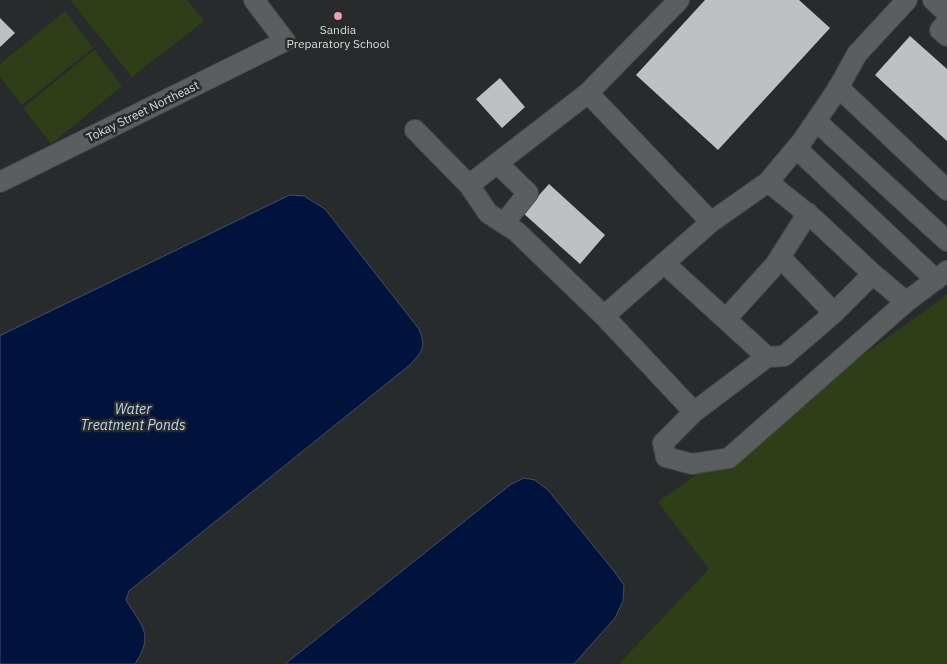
<!DOCTYPE html>
<html>
<head>
<meta charset="utf-8">
<style>
  body { margin:0 }
  canvas { display:block; background:#282b2b }
</style>
</head>
<body>
<canvas width="947" height="664"></canvas>
<script>
const ctx = document.querySelector('canvas').getContext('2d');
ctx.lineJoin = 'round';
function fillPath(path, color) { ctx.fillStyle = color; ctx.fill(path, 'evenodd'); }
function stroke(path, color, width, dash) { ctx.strokeStyle = color; ctx.lineWidth = width; ctx.lineCap = dash ? 'butt' : 'round'; ctx.setLineDash(dash || []); ctx.stroke(path); }
function label(font, color, halo, rows, align = 'center') {
  ctx.font = font + ' "IBM Plex Sans",sans-serif'; ctx.lineWidth = 5; ctx.setLineDash([]); ctx.textBaseline = 'middle'; ctx.strokeStyle = halo; ctx.fillStyle = color; for (const [text, x, y, turn = 0] of rows) {
    ctx.save(); ctx.translate(x, y); ctx.rotate((+turn || 0) * Math.PI / 180); ctx.textAlign = isNaN(turn) ? turn : align; if (halo) ctx.strokeText(text, 0, 0); ctx.fillText(text, 0, 0); ctx.restore();
  }
}
const green = new Path2D(`
  M70,0H187L204,21L132,77Z
  M65,11L93,48L22,105L0,77V64Z
  M94,50L122,86L51,144L23,108Z
  M947,295V664H619L709,569L658,502Z`);
const water = new Path2D(`
  M290,195L304,196L325,209L419,329C426,347 423,350 411,364L129,591L126,600C141,626 155,633 135,664H0V336Z
  M524,478L535,480L548,490L614,571L624,585L623,601L615,618L574,664H285L510,485Z`);
const building = new Path2D(`
  M705,0H799L830,28L718,150L636,75Z
  M0,18L15,33L0,47Z
  M910,36L947,69V141L875,75Z
  M500,78L525,107L502,128L476,99Z
  M549,184L605,235L580,264L523,213Z`);
const minor = new Path2D(`
  M933,0L947,13
  M947,22L940,30L947,36
  M838,87L947,190
  M588,93L679,0
  M816,121L947,241
  M415,130L469,185
  M796,148L936,280
  M497,163L528,193L504,223
  M0,182L285,41L254,0
  M768,182L813,218L873,274
  M780,257L834,313
  M664,263L767,357
  M873,274L906,302L729,458L692,464L666,457L663,443L694,412L767,357L784,356L834,313Z
  M906,302L947,271
  M604,316L517,232L488,213L469,185L588,93L711,222
  M726,319L775,265L808,213
  M694,412L604,316L711,222L768,182L803,140L837,90L857,54L907,0`);
const markers = [
  [338,16,5,"#f09ab5"]
];
const poiNames = [
  ["Sandia",338,31],
  ["Preparatory School",338,45]
];
const streetNames = [
  ["Tokay Street Northeast",143,112,-26]
];
const waterNames = [
  ["Water",133,410],
  ["Treatment Ponds",133,426]
];
fillPath(green, '#2e3e17');
fillPath(water, '#00133c');
stroke(water, '#414f6c', 1);
fillPath(building, '#bdc1c3');
stroke(minor, '#454848', 22);
stroke(minor, '#5a5e5e', 20);
for (const [x, y, r, color] of markers) { const dot = new Path2D(); dot.arc(x, y, r, 0, 2 * Math.PI); ctx.fillStyle = color; ctx.fill(dot); stroke(dot, '#282b2b', 2); }
label('12px', '#d8dbdb', '#282b2b', poiNames);
label('12px', '#d8dbdb', '#282b2b', streetNames);
label('italic 14px', '#c1d4f1', '#282b2b', waterNames);
</script>
</body>
</html>
